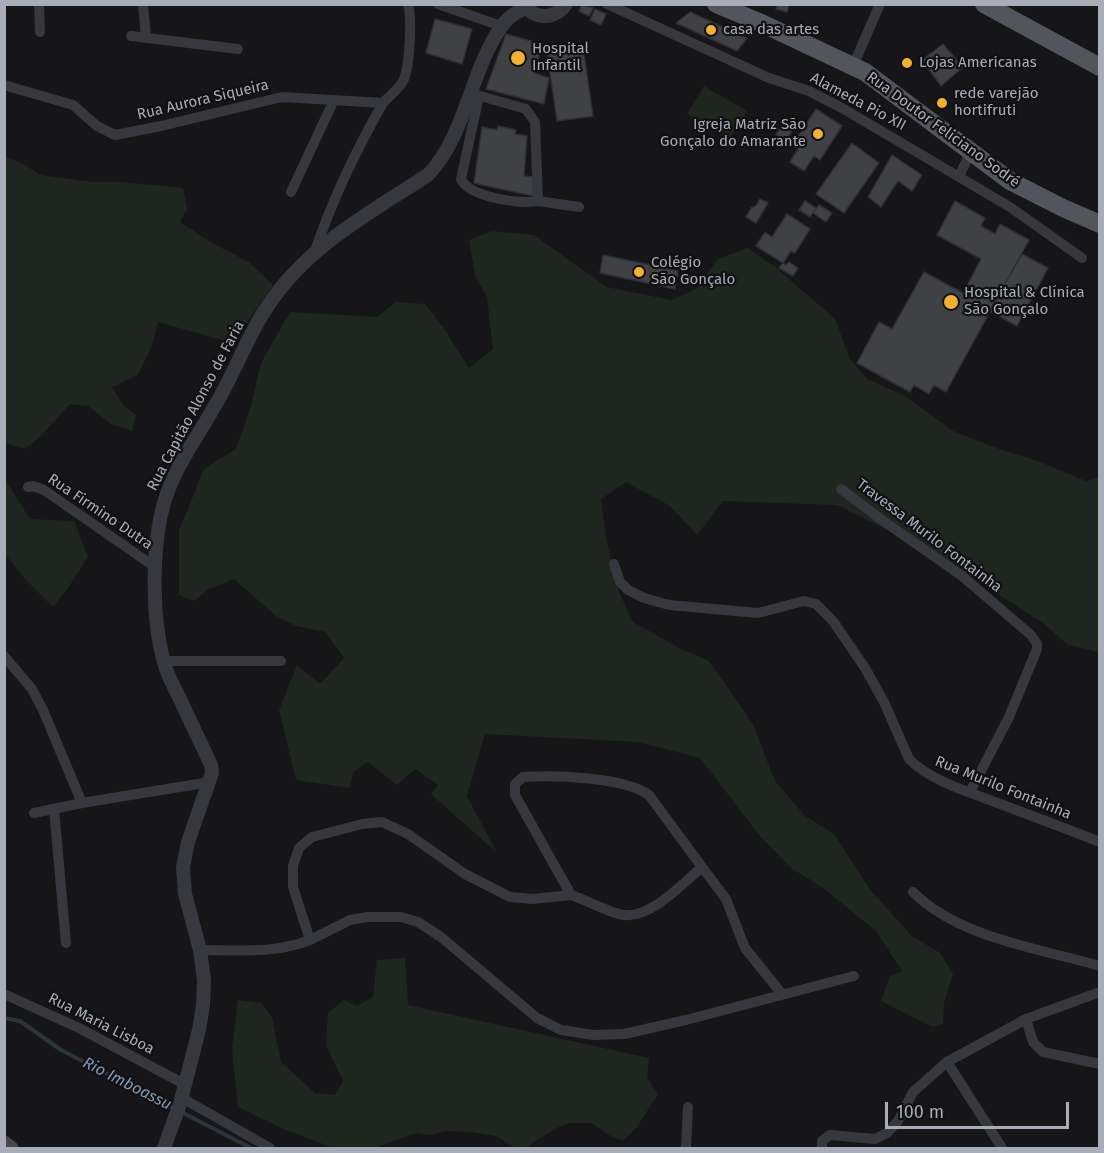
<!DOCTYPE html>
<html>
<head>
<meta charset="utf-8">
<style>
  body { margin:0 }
  #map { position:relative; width:1104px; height:1153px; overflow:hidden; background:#161618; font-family:"Fira Sans",sans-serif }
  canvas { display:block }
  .frame { position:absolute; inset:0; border:6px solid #a8adb8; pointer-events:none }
  .scale { position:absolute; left:885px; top:1102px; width:184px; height:27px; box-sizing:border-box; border:3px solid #a8adb8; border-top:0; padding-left:8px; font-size:18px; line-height:21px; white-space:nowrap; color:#a8adb8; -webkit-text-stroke:4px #111113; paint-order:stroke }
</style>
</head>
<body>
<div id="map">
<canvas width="1104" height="1153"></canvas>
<div class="frame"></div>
<div class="scale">100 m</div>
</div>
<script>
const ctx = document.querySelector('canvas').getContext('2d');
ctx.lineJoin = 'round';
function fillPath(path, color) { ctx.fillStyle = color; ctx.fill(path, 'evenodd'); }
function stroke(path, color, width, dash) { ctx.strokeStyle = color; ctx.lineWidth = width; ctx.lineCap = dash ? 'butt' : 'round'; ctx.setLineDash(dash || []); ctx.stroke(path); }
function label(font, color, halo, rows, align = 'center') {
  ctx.font = font + ' "Fira Sans",sans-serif'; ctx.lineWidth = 4.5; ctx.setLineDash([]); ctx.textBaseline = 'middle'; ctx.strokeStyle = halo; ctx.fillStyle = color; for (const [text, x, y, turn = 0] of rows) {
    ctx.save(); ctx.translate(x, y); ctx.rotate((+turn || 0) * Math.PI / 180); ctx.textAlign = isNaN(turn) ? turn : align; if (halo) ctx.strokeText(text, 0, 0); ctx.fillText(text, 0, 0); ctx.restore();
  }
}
const green = new Path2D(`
  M704,86L747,111L730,139L687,114Z
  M4,156L24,164L40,175L93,182H122L183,188L187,209L180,222L212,243L249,262L273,285L233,343L158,322L152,345L138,375L112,387L124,406L136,415L132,431L111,424L88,406L70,404L40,437L25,449L5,443Z
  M492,231L534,235L607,287L671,300L696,289L718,259L748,248L775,267L835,319L850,359L867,379L905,396L953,431L999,449L1035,460L1086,481L1099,477V652L1068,645L1043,623L936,554L837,505L723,501L697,535L670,506L626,482L601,499L607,543L619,592L633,622L681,649L709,661L753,724L775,781L805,816L834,834L871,891L912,936L940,953L953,974L944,1003L943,1024L933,1027L881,1001L890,976L902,971L876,931L822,887L791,868L760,836L700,758L638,742L485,734L467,796L497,853L431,794L438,785L415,769L397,785L368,762L353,772L350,788L296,780L279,710L297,665L320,684L344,658L325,632L296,626L276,616L234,579L209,589L194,601L179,595V531L204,469L236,449L251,406L261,363L290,312L377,317L396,302L425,304L443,327L469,368L493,349L487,297L475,276L469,240Z
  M4,478L30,519L74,521L88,557L68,588L53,607L25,579L5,554Z
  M405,958L408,1005L649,1058L647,1077L658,1094L637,1127L623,1141L609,1135L592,1123H569L554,1129L527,1147H514L496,1136L471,1132L447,1131L430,1135L416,1133L375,1148H348L328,1146L281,1128L238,1107L232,1048L238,1000L261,1003L272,1017L281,1062L315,1093L335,1095L343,1081L326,1045L328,1013L344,1000L357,1006L373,997L377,960Z`);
const stream = new Path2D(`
  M4,1018L20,1021L61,1050L251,1148`);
const building = new Path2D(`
  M582,4L593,8L589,16L579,11Z
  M778,4H789L787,12L776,9Z
  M595,9L606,14L601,25L590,20Z
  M690,12L747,38L737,51L676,23Z
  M435,19L472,29L462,64L426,53Z
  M506,34L542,44L535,73L549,78L544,104L486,89Z
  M943,44L963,67L941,86L922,60Z
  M583,47L593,116L557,121L547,52Z
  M816,109L842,126L820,160L814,156L804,171L790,162L800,146L794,143Z
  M782,125L792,131L783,147L779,144L777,147L771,143Z
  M498,126L516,130L515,134L527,136L524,176L534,177L533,196L474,183L482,127L497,130Z
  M852,143L879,163L844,213L816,194Z
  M892,155L922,175L912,191L898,181L881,207L868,197Z
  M760,199L768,203L756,223L746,217L751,208L756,206Z
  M805,201L816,208L810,217L799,210Z
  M955,201L985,218L981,226L995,234L1000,224L1029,240L946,392L934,385L929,394L914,385L910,392L857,363L879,322L892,329L924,272L963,293L981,259L937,235Z
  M819,205L832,213L826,222L813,213Z
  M787,214L810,229L795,253L791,251L783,263L756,246L765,232L772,237Z
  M1022,254L1048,268L1017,326L990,311Z
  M603,255L678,271L675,289L600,273Z
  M789,262L798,268L793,276L779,268L783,263L786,265Z`);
const minor = new Path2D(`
  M39,4L40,32
  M143,4L146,38
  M438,4L501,26
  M607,4L769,78L809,91L842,108L1010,207L1082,258
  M131,36L238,49
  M853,66L880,4
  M4,85L73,105L97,126L115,135L161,126L282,97L383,103C389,96 399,89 403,81C410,68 412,18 408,4
  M470,93L526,109L535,122L538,201L579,207
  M479,96L461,179C469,197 521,205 538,201
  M959,176L971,152
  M291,192L334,100
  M315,251C333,198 355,152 383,103
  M28,487L33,486L44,490L155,567
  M841,489L882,520L962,576L1031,635L1037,644V649L1009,717L970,792
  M614,564L620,582L628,590L644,598L669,605L758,613L804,601L816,604L833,621L865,668L884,702L909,759C929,779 960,789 987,799C1024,813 1062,827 1100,842
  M4,656L32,689L43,710L82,803
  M163,661H281
  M54,809L66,943
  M34,813L82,803L210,782
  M913,892C959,938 1038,948 1100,966
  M571,895C586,900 612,914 624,915C651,918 682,884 702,867L726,899L745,948L782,994
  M310,940L350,920L367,917H401L418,922L441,937L537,1018L561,1030L593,1035L624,1034L686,1020L854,976
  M200,950C237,950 275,954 310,940L293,887V866L299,848L312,837L362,824L382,822L408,834L465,874L510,897L533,899L571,895L515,795V784L523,777C555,775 624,777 649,795L702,867
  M4,994L79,1028L184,1084
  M1026,1019L1033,1042L1043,1052L1100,1064
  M947,1062L1002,1148
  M182,1098L270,1148
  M686,1148L688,1107
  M822,1148V1141L830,1135L875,1139L887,1133L898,1121L913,1092L947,1062L1026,1019L1100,992`);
const tertiary = new Path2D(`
  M524,4C535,21 555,19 566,4
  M164,1148L180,1104L199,1030L203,1005L204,980L200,950L185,894L183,867L188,842L212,773L211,765C201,743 190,721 180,699C174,687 167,675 164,662C151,616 151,535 168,491C181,457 204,427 221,395C237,366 249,334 267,307C306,247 369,213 428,175C466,135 470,72 501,27C507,18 516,12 526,8`);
const secondary = new Path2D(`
  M4,1143L11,1148`);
const primary = new Path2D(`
  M716,4L759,22L865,72L1010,181L1063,208L1100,224
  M984,4L1100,67`);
const markers = [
  [711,30,6,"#f2b134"],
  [518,58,8,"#f2b134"],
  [907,63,6,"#f2b134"],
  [942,103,6,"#f2b134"],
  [818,134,6,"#f2b134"],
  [639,272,6,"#f2b134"],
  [951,302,8,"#f2b134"]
];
const poiNames = [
  ["casa das artes",723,30],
  ["Hospital",532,49],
  ["Infantil",532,66],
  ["Lojas Americanas",919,63],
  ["rede varejão",954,94],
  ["hortifruti",954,111],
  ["Igreja Matriz São",806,125,"right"],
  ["Gonçalo do Amarante",806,142,"right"],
  ["Colégio",651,263],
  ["São Gonçalo",651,280],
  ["Hospital & Clínica",964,293],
  ["São Gonçalo",964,310]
];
const streetNames = [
  ["Rua Aurora Siqueira",203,100,-13],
  ["Alameda Pio XII",858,102,28],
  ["Rua Doutor Feliciano Sodré",943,130,36],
  ["Rua Capitão Alonso de Faria",196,406,-62],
  ["Rua Firmino Dutra",100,512,34],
  ["Travessa Murilo Fontainha",929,536,37],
  ["Rua Murilo Fontainha",1003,788,22],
  ["Rua Maria Lisboa",101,1024,27]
];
const waterNames = [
  ["Rio Imboassu",127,1084,27]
];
fillPath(green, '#1e261f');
stroke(stream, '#2c353c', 4);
fillPath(building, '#404145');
stroke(building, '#303034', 1.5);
stroke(minor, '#37383d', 10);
stroke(tertiary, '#37383d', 14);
stroke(secondary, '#45474d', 15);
stroke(primary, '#53555c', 18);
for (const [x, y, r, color] of markers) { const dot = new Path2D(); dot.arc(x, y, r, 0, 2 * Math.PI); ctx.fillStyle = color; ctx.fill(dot); stroke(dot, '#111113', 2); }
label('15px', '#a8adb8', '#111113', poiNames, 'left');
label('15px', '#a8adb8', '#111113', streetNames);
label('italic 16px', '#7f9bb3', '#111113', waterNames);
</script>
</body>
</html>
